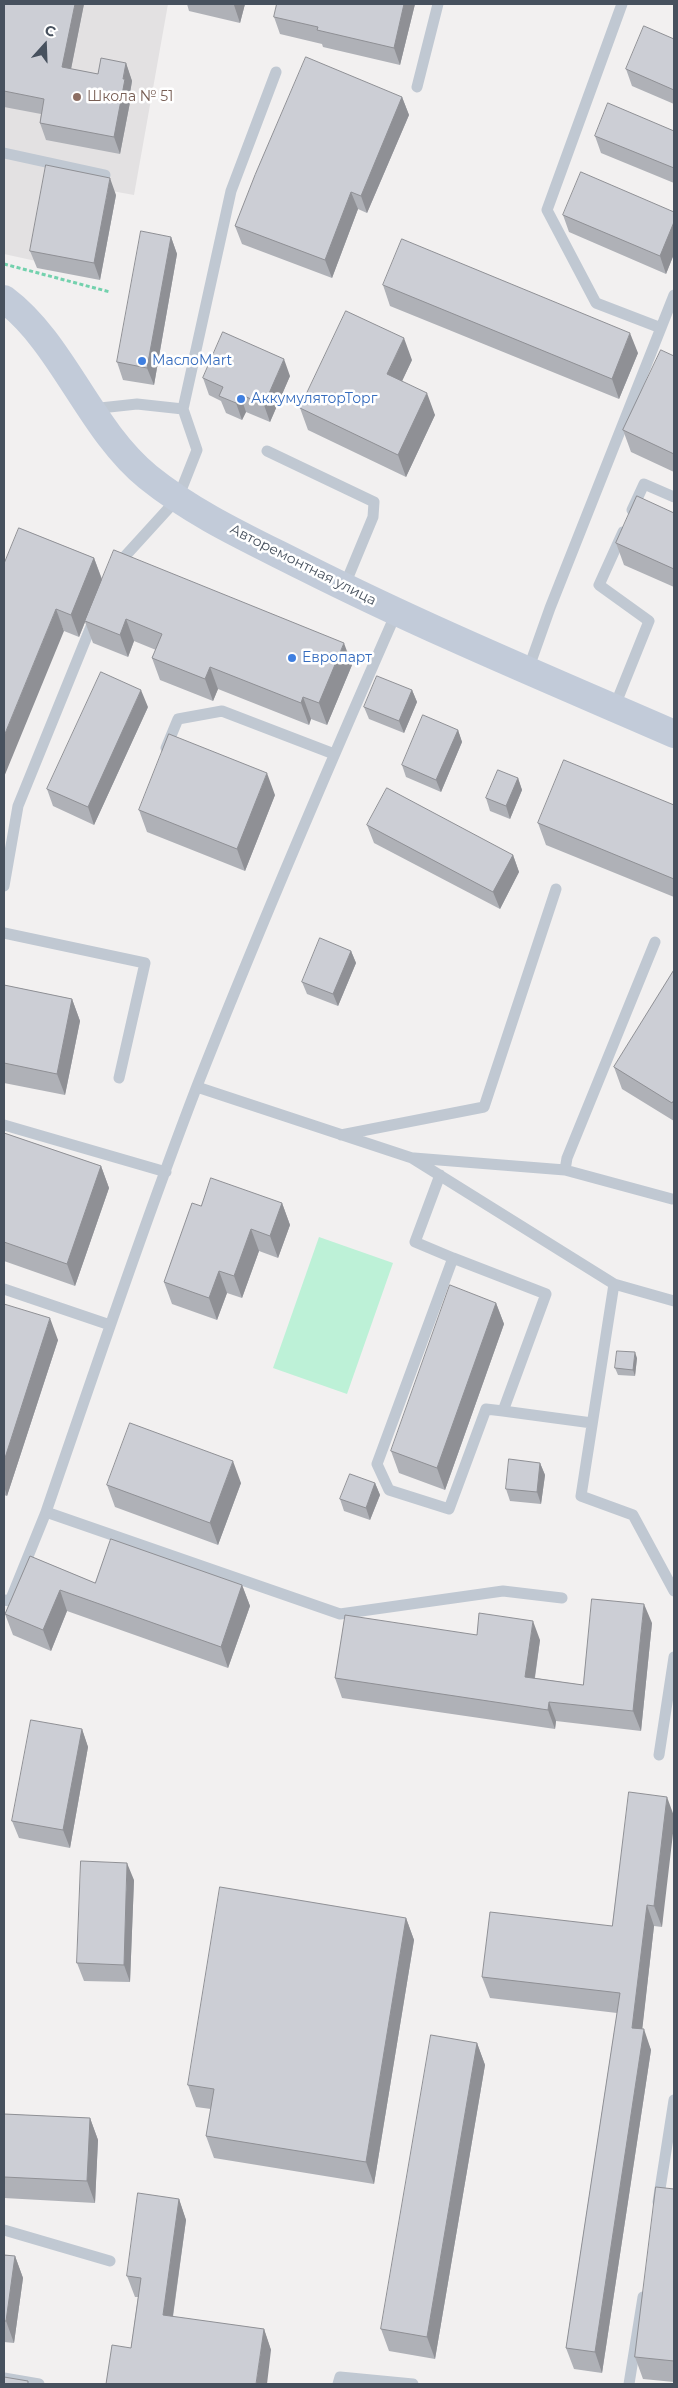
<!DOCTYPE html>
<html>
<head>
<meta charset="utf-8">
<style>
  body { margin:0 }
  #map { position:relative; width:678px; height:2388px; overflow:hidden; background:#f2f0f0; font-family:Montserrat,sans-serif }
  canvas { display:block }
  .frame { position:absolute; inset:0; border:5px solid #47515e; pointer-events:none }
  .north { position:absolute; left:20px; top:20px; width:50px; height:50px; -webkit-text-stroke:4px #fff; paint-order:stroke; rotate:20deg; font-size:14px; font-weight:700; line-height:20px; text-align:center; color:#47515e }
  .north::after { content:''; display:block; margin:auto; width:18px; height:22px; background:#47515e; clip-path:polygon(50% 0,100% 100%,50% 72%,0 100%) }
</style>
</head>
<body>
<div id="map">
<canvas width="678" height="2388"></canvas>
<div class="frame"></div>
<div class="north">С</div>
</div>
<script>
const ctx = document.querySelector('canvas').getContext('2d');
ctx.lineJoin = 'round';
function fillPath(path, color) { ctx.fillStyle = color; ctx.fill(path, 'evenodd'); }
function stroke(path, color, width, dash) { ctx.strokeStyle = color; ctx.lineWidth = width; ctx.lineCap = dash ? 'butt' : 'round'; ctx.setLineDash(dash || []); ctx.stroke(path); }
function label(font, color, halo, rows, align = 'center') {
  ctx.font = font + ' Montserrat,sans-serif'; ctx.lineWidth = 5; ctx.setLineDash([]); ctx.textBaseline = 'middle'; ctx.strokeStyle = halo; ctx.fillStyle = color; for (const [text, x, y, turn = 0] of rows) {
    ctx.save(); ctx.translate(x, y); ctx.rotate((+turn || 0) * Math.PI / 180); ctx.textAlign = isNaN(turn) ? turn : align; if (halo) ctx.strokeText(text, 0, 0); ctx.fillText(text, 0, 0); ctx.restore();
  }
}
const education = new Path2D(`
  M4,4H168L134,195L51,180L36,261L4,254Z`);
const green = new Path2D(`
  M319,1237L393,1263L347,1394L273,1368Z`);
const path = new Path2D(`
  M4,264L110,292`);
const lane = new Path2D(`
  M622,4L547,210L596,303L661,328
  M417,87L438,4
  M4,153L105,175
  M91,409L137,404L183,409
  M267,451L374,502L373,517L344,587
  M632,510L644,484L674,497
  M117,565L178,498L197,450L183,409L231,191L276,72
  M397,611C328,768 260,926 197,1086C143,1227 95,1370 46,1512L340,1614L503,1591L562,1598
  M528,670L550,608L674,295
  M614,708L649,621L599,585L623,532
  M166,748L178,719L222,711L334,754
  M4,886L18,806L94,619
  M4,933L145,963L119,1078
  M197,1087L412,1158L614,1284L581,1496L633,1515L674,1591
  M4,1125L166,1172
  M341,1135L484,1107L556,889
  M414,1158L565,1170L672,1199
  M565,1170L567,1158L655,942
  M440,1175L415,1242L453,1258
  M614,1284L674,1301
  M4,1289L110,1325
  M503,1411L486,1409L449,1509L389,1490L377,1464L453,1258L546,1294L503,1411L592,1423
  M4,1600L10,1601L46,1512
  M659,1755L674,1657
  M658,2202L674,2100
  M4,2230L110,2261
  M4,2378L39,2384
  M338,2384L340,2377L413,2384
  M629,2384L643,2297`);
const secondary = new Path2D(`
  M4,299C63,343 89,429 148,477C195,515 251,540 304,567C425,628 550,680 674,734`);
const wall = new Path2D(`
  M4,4H84L71,69L98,74L126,63L132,81L130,93L131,97L120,154L46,140L40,123L41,114L4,107Z
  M187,4H245L240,23L189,11Z
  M277,4H415L400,65L323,47L322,44L280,34L274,17Z
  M674,39V104L632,86L626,69Z
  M402,97L409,115L367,213L358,209L332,278L242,244L235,226Z
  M674,131V183L601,153L595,136Z
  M116,195L100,280L37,268L30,251Z
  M674,212V254L666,274L569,232L563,215Z
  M171,237L177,254L154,385L123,380L117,362Z
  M383,285L638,353L619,399L390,306Z
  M674,356V472L631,452L623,430Z
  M412,360L402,381L435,415L406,477L308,430L300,408Z
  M290,376L270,422L246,412L242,420L226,413L221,401L209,395L203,378Z
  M674,513V587L624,565L616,543Z
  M19,528L94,558L102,579L352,665L327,725L311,719L309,725L218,689L213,701L160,680L152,658L156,650L134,641L128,657L93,643L85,622L79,637L64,631Z
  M412,690L417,702L404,733L369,719L364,707Z
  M148,707L94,825L53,806L47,789Z
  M458,730L462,742L441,792L406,777L402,765Z
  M518,778L522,790L510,819L490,811L486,798Z
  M275,795L245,871L147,832L139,810Z
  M674,805V897L546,845L538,823Z
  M367,825L513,855L519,872L500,909L374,843Z
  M351,951L356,963L338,1006L307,994L302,982Z
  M674,970V1121L622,1089L614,1067Z
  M4,985L72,999L80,1021L65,1095L4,1083Z
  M4,1133L101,1166L109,1188L75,1286L4,1261Z
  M282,1203L290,1225L278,1258L259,1251L242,1298L227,1293L217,1320L172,1304L164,1282L201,1206Z
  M496,1303L504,1324L445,1490L399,1473L391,1451Z
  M4,1304L58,1340L7,1496L4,1495Z
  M637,1358L635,1376L618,1375L615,1368Z
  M540,1463L545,1475L541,1504L510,1501L506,1489Z
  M241,1483L218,1545L115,1507L107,1485Z
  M375,1483L380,1495L370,1520L344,1511L340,1499Z
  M30,1556L95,1583L242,1585L250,1606L228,1668L67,1611L51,1651L13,1635L5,1614Z
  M652,1623L641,1731L556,1721L555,1729L342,1698L335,1678L477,1635L540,1640L535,1678L583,1685Z
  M82,1729L88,1747L70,1848L19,1838L12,1821Z
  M667,1797L662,1927L654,1926L642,2029L651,2050L602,2373L574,2369L566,2348L617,2013L490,1998L482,1977L612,1926Z
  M134,1880L130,1982L84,1981L77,1963Z
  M406,1918L414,1940L374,2184L214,2158L206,2136L211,2109L196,2107L188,2085Z
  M477,2043L485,2065L435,2359L389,2351L381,2329Z
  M4,2114L90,2118L98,2140L95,2203L4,2198Z
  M674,2189V2382L643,2379L635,2357Z
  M179,2199L186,2220L173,2317L264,2329L271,2350L131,2348L138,2297H135L127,2276Z
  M4,2255L15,2256L23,2278L14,2343L4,2342Z`);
const shadedWall = new Path2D(`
  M75,4H84L68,84L62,67Z
  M234,4H245L240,23L234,5Z
  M404,4H415L400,65L394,48Z
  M126,63L132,81L130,93L131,97L120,154L114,137Z
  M402,97L409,115L367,213L361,196Z
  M110,178L116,195L100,280L94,263Z
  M351,192L358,209L332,278L325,260Z
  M674,222V254L666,274L660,256Z
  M171,237L177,254L154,385L147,368Z
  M630,333L638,353L619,399L612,379Z
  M404,338L412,360L395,396L387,374Z
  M284,359L290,376L270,422L264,405Z
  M427,393L435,415L406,477L398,455Z
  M240,394L246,412L242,420L236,403Z
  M94,558L102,580L79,637L71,615Z
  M56,609L64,631L4,777V736Z
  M126,619L134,641L128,657L120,635Z
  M344,643L352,665L327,725L319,703Z
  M210,667L218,689L213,701L205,679Z
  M141,690L148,707L94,825L88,807Z
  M412,690L417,702L404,733L399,721Z
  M303,697L311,719L309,725L301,703Z
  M458,730L462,742L441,792L436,780Z
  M267,773L275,795L245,871L237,849Z
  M518,778L522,790L510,819L506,806Z
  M513,855L519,872L500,909L493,892Z
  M351,951L356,963L338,1006L333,994Z
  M72,999L80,1021L65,1095L57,1074Z
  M101,1166L109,1188L75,1286L67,1264Z
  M282,1203L290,1225L278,1258L270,1236Z
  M251,1229L259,1251L242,1298L234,1276Z
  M219,1271L227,1293L217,1320L209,1298Z
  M496,1303L504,1324L445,1490L437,1468Z
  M50,1318L58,1340L7,1496L4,1486V1461Z
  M635,1352L637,1358L635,1376L633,1370Z
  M233,1461L241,1483L218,1545L210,1523Z
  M540,1463L545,1475L541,1504L537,1492Z
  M375,1483L380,1495L370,1520L366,1508Z
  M242,1585L250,1606L228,1668L221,1647Z
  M60,1590L67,1611L51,1651L43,1630Z
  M644,1604L652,1623L641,1731L633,1711Z
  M533,1621L540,1640L532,1696L525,1677Z
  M549,1702L556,1721L555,1729L548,1710Z
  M82,1729L88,1747L70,1848L63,1830Z
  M667,1797L674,1816V1825L662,1927L654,1906Z
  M127,1863L134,1880L130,1982L124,1965Z
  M647,1905L654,1926L640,2049L632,2028Z
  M406,1918L414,1940L374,2184L366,2162Z
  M644,2029L651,2050L602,2373L595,2352Z
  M477,2043L485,2065L435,2359L427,2337Z
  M90,2118L98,2140L95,2203L87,2181Z
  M179,2199L186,2220L170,2336L163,2315Z
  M15,2256L23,2278L14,2343L6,2321Z
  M264,2329L271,2350L267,2384H256Z`);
const building = new Path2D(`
  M4,4H75L62,67L98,74L101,58L126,63L123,79H125L114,137L40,123L44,99L4,91Z
  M277,4H404L394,48L317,30L318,27L274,17Z
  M644,26L674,39V90L626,69Z
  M306,57L402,97L361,196L351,192L325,260L235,226L255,175Z
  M608,103L674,131V168L595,136Z
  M46,165L110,178L94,263L30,251Z
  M581,172L674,212V222L660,256L563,215Z
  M141,231L171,237L147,368L117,362Z
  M402,239L630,333L612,379L383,285Z
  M346,311L404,338L387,374L427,393L398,455L300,408Z
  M223,332L284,359L264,405L240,394L236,403L219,396L223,387L203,378Z
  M661,350L674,356V454L623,430Z
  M637,496L674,513V569L616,543Z
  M19,528L94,558L71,615L56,609L4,736V564Z
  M114,550L344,643L319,703L303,697L301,703L210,667L205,679L152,658L162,634L126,619L120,635L85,621Z
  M101,672L141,690L88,807L47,789Z
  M377,676L412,690L399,721L364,707Z
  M423,715L458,730L436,780L402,765Z
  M169,734L267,773L237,849L139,810Z
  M564,760L674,805V879L538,823Z
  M498,770L518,778L506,806L486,798Z
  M387,788L513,855L493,892L367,825Z
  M320,938L351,951L333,994L302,982Z
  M674,970V1100L672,1103L614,1067Z
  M4,985L72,999L57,1074L4,1063Z
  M4,1133L101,1166L67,1264L4,1242Z
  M211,1178L282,1203L270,1236L251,1229L234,1276L219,1271L209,1298L164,1282L192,1203L201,1206Z
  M450,1285L496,1303L437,1468L391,1451Z
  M4,1304L50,1318L4,1461Z
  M617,1351L635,1352L633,1370L615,1368Z
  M130,1423L233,1461L210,1523L107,1485Z
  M509,1459L540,1463L537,1492L506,1489Z
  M350,1474L375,1483L366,1508L340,1499Z
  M111,1539L242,1585L221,1647L60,1590L43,1630L5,1614L30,1556L95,1583Z
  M592,1599L644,1604L633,1711L549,1702L548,1710L335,1678L345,1615L477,1635L479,1613L533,1621L525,1677L583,1685Z
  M31,1720L82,1729L63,1830L12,1821Z
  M629,1792L667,1797L654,1906L647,1905L632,2028L644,2029L595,2352L566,2348L620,1993L482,1977L490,1912L612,1926Z
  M81,1861L127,1863L124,1965L77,1963Z
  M220,1887L406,1918L366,2162L206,2136L214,2089L188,2085Z
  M431,2035L477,2043L427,2337L381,2329Z
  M4,2114L90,2118L87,2181L4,2177Z
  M656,2187L674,2189V2361L635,2357Z
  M138,2193L179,2199L163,2315L264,2329L256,2384H106L112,2345L131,2348L141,2278L127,2276Z
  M4,2255L15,2256L6,2321H4Z
  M4,2377L28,2381V2384H4Z`);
const markers = [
  [77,97,5,"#8d6e63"],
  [142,361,5,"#3f7fe0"],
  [241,399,5,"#3f7fe0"],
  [292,658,5,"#3f7fe0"]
];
const educationNames = [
  ["Школа № 51",87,97]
];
const shopNames = [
  ["МаслоMart",152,361],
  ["АккумуляторТорг",251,399],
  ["Европарт",302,658]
];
const streetNames = [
  ["Авторемонтная улица",303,565,27]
];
fillPath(education, '#e3e1e2');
fillPath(green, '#bdf1d7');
stroke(path, '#73d1ad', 3, [4, 2.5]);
stroke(lane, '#c0c8d2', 11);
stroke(secondary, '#c2cbd9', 28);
fillPath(wall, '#afb1b7');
fillPath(shadedWall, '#8f9095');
fillPath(building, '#ccced5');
stroke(building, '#8f9095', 1);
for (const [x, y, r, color] of markers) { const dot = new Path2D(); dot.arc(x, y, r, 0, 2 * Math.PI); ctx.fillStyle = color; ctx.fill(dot); stroke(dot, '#fff', 2); }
label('14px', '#785e54', '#fff', educationNames, 'left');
label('14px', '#366cbe', '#fff', shopNames, 'left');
label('14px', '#47515e', '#fff', streetNames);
</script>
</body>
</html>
